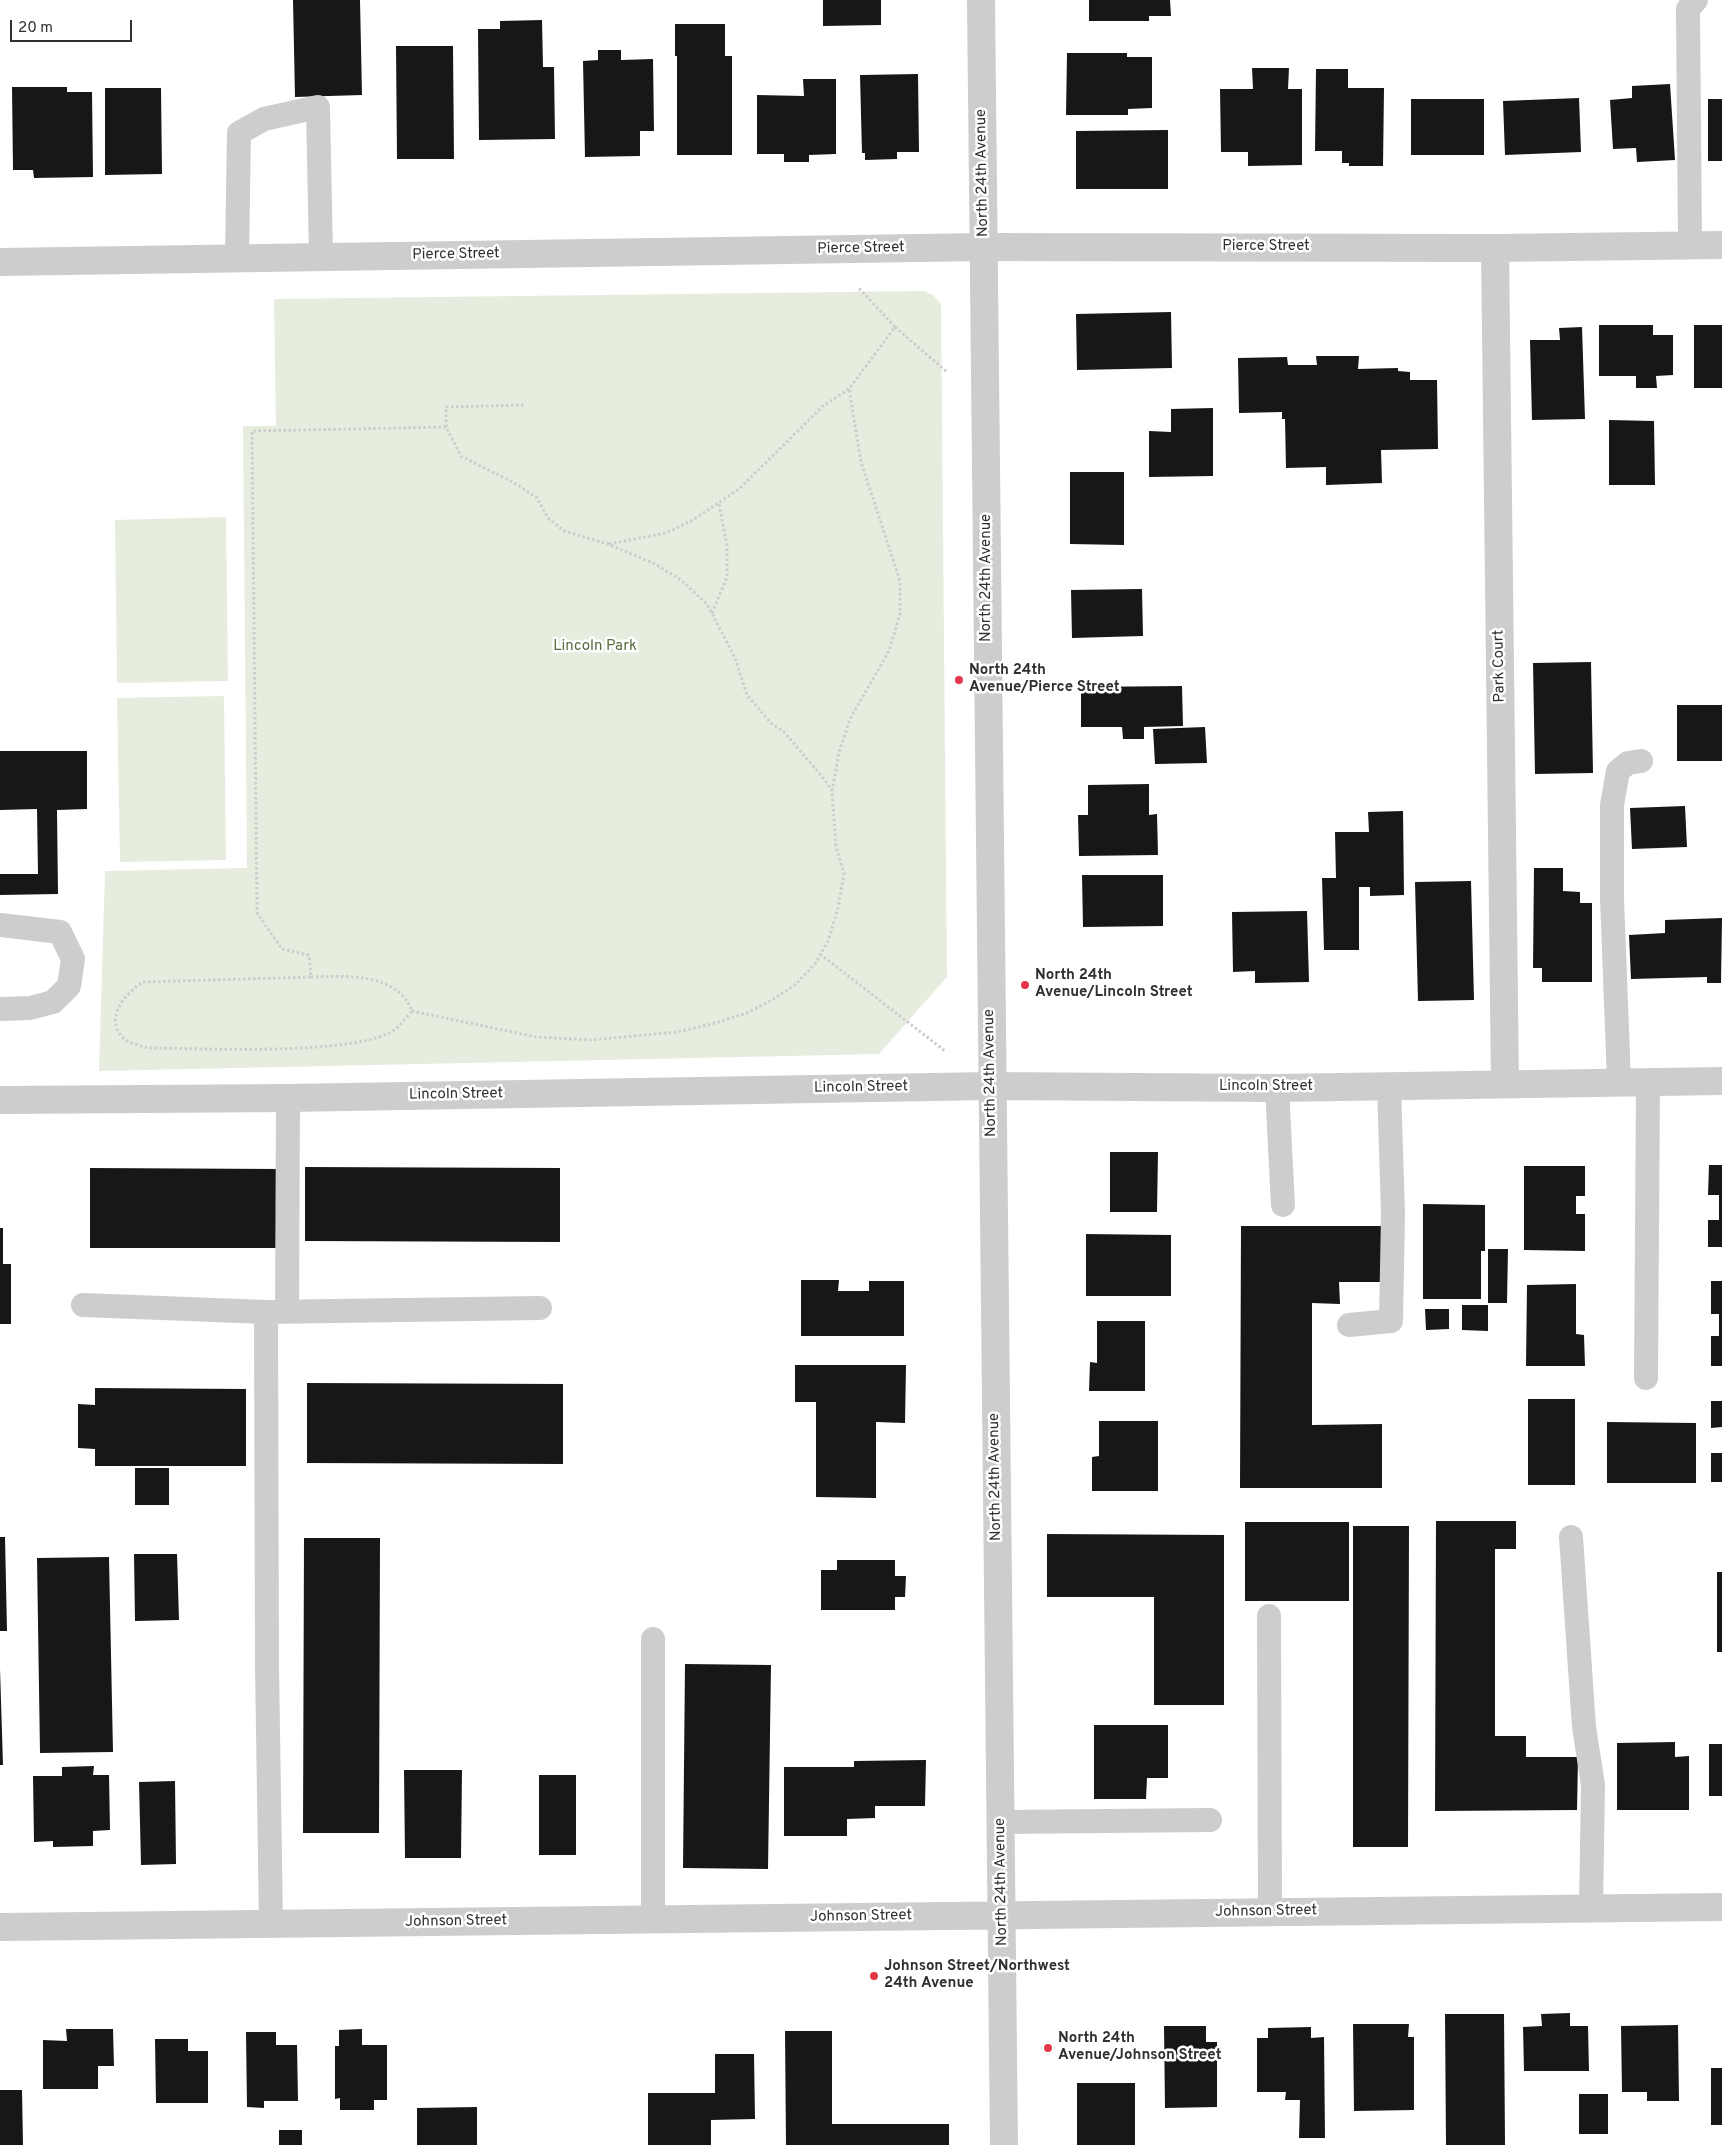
<!DOCTYPE html>
<html>
<head>
<meta charset="utf-8">
<style>
  body { margin:0 }
  #map { position:relative; width:1722px; height:2145px; overflow:hidden; background:#fff; font-family:Overpass,sans-serif }
  canvas { display:block }
  .scale { position:absolute; left:10px; top:20px; width:122px; height:22px; box-sizing:border-box; border:2px solid #303030; border-top:0; padding-left:6px; font-size:15px; line-height:18px; white-space:nowrap; color:#303030; -webkit-text-stroke:4px #fff; paint-order:stroke }
</style>
</head>
<body>
<div id="map">
<canvas width="1722" height="2145"></canvas>
<div class="scale">20 m</div>
</div>
<script>
const ctx = document.querySelector('canvas').getContext('2d');
ctx.lineJoin = 'round';
function fillPath(path, color) { ctx.fillStyle = color; ctx.fill(path, 'evenodd'); }
function stroke(path, color, width, dash) { ctx.strokeStyle = color; ctx.lineWidth = width; ctx.lineCap = dash ? 'butt' : 'round'; ctx.setLineDash(dash || []); ctx.stroke(path); }
function label(font, color, halo, rows, align = 'center') {
  ctx.font = font + ' Overpass,sans-serif'; ctx.lineWidth = 5; ctx.setLineDash([]); ctx.textBaseline = 'middle'; ctx.strokeStyle = halo; ctx.fillStyle = color; for (const [text, x, y, turn = 0] of rows) {
    ctx.save(); ctx.translate(x, y); ctx.rotate((+turn || 0) * Math.PI / 180); ctx.textAlign = isNaN(turn) ? turn : align; if (halo) ctx.strokeText(text, 0, 0); ctx.fillText(text, 0, 0); ctx.restore();
  }
}
const green = new Path2D(`
  M924,291L933,295L941,304L947,977L879,1054L99,1071L105,871L247,868L243,426H276L274,299Z
  M226,517L228,681L117,683L115,520Z
  M224,696L226,860L120,862L117,698Z`);
const building = new Path2D(`
  M293,0H360L362,95L295,97Z
  M823,0H881V25L823,26Z
  M1089,0H1170L1171,16H1149V21H1089Z
  M542,20L543,67H554L555,139L479,140L478,29H500V21Z
  M675,24H725V56H732V155H677V56H675Z
  M396,46H453L454,159H397Z
  M598,50H621V60L653,59L654,131H640V156L585,157L583,61L598,60Z
  M1067,53H1127V57H1152V108L1128,109V115H1066Z
  M1252,68H1289L1288,89H1302V165L1248,166V152H1221L1220,89H1253Z
  M1316,69H1348V88H1384L1383,166H1349V163H1342V151H1315Z
  M918,74L919,152H897V159L865,160V153H862L860,75Z
  M803,79H836V154L809,155V162H784V154H757V95L804,96Z
  M1670,84L1675,160L1637,162L1636,148L1613,149L1610,100L1632,98V86Z
  M12,87H67V92H92L93,177L34,178L33,170H13Z
  M105,88H161L162,174L105,175Z
  M1579,98L1581,152L1505,155L1503,101Z
  M1411,99H1484V155H1411Z
  M1708,99H1722V161H1708Z
  M1168,130V189H1076V131Z
  M1171,312L1172,368L1077,370L1076,314Z
  M1599,325H1653V335H1673V375L1656,376L1657,388H1636V376H1599Z
  M1694,325H1722V388H1694Z
  M1582,327L1585,419L1532,420L1530,340H1560L1559,328Z
  M1316,356H1359L1358,369L1398,368V371L1410,372V380H1437L1438,449L1381,450L1382,483L1326,485V467L1286,468L1285,419H1282V412L1239,413L1238,358L1287,357L1288,365H1317Z
  M1213,408V476L1149,477V431L1171,432V409Z
  M1609,420L1654,421L1655,485H1609Z
  M1070,472H1124V545L1070,544Z
  M1142,589L1143,636L1072,638L1071,590Z
  M1591,662L1593,773L1535,774L1533,663Z
  M1182,686L1183,726L1144,727V739H1123L1122,727H1081V687Z
  M1677,705H1722V761H1677Z
  M1205,727L1207,763L1155,764L1153,729Z
  M0,751H87V809L57,810L58,894L0,895V874H38L37,809L0,810Z
  M1149,784V815L1157,814L1158,855L1079,856L1078,815H1088V785Z
  M1685,806L1687,847L1632,849L1630,808Z
  M1403,811L1404,895L1370,896V887H1359V950H1324L1322,878H1336L1335,832H1369L1368,812Z
  M1534,868H1563V891L1580,892V903H1592V982H1542V968H1533Z
  M1082,875H1163V926L1083,927Z
  M1471,881L1474,1000L1418,1001L1415,882Z
  M1307,911L1309,982L1255,983V971L1233,972L1232,912Z
  M1722,918L1721,983H1707V977L1631,979L1629,935L1665,933V920Z
  M1110,1152H1158L1157,1212H1110Z
  M1709,1165H1722V1247H1708V1220H1719V1195H1708Z
  M1524,1166H1585V1196H1576V1214H1585V1251L1524,1250Z
  M305,1167L560,1168V1242L305,1241Z
  M90,1168L279,1169V1248H90Z
  M1423,1204L1485,1205V1251H1481V1299H1423Z
  M1241,1226H1383V1282H1339L1340,1304L1312,1303V1425L1382,1424V1488H1240Z
  M0,1228H3V1264H11V1324H0Z
  M1086,1234L1171,1235V1296H1086Z
  M1488,1249H1508L1507,1303H1488Z
  M801,1280H839L838,1291H869V1281H904V1336H801Z
  M1711,1281H1722V1366H1711V1336H1719V1314H1711Z
  M1576,1284V1334L1584,1335L1585,1366H1526L1527,1285Z
  M1462,1305H1488V1331L1462,1330Z
  M1425,1309H1449V1329L1426,1330Z
  M1097,1321H1145V1391H1089L1090,1362L1097,1363Z
  M795,1365H906L905,1423L876,1422V1498L816,1497V1402H795Z
  M307,1383L563,1384V1464L307,1463Z
  M95,1388L246,1389V1466H95V1449L78,1448V1404L95,1405Z
  M1528,1399H1575V1485H1528Z
  M1711,1401H1722V1427L1711,1428Z
  M1099,1421H1158V1491H1092V1457L1099,1456Z
  M1607,1422L1696,1423V1483H1607Z
  M1711,1453H1722V1482H1711Z
  M135,1468H169V1505H135Z
  M1436,1521H1516V1549H1495V1736H1526V1757H1578L1577,1810L1435,1811Z
  M1245,1522H1349V1601H1245Z
  M1353,1526H1409L1408,1847H1353Z
  M1047,1534L1224,1535V1705H1154V1597H1047Z
  M0,1537H5L7,1631H0Z
  M304,1538H380L379,1833H303Z
  M134,1554H177L179,1620L135,1621Z
  M109,1557L113,1752L40,1753L37,1558Z
  M837,1560H895V1576H906L905,1597H895V1610H821V1570H837Z
  M1717,1572H1722V1652H1717Z
  M685,1664L771,1665L768,1869L683,1868Z
  M0,1669L3,1765H0Z
  M1094,1725H1168V1778H1147L1146,1799H1094Z
  M1675,1742V1757L1689,1756V1810H1617V1743Z
  M1709,1744H1722V1796H1709Z
  M926,1760L925,1806H875V1818L847,1819V1836H784V1767H854V1761Z
  M94,1766L93,1775H109L110,1830L93,1831V1846L53,1847V1841L34,1842L33,1776H62V1767Z
  M404,1770H462L461,1858H405Z
  M539,1775H576V1855H539Z
  M175,1781L176,1864L141,1865L139,1782Z
  M1570,2013V2026H1588L1589,2071H1524L1523,2027L1542,2026L1541,2014Z
  M1445,2014H1504L1505,2145H1446Z
  M1353,2024H1409L1408,2037H1414V2110L1354,2111Z
  M1678,2025L1679,2101H1647V2092H1622L1621,2026Z
  M1164,2026H1206V2042H1217V2107L1165,2108Z
  M1311,2027V2038L1324,2037L1325,2138H1299L1300,2100H1285L1286,2092H1257V2038H1268V2028Z
  M66,2029H113L114,2066H98V2089H43V2040L67,2041Z
  M362,2029V2045H387V2100H374V2110H340V2098L335,2099V2046H339V2030Z
  M785,2031H832V2124H949V2145H786Z
  M246,2032H276V2045H297L298,2101H264V2108L247,2107Z
  M155,2039H188V2051H208V2103H156Z
  M715,2054H754L755,2119L711,2120V2145H648V2093H715Z
  M1711,2068H1722V2125H1711Z
  M1077,2083H1135V2145H1077Z
  M0,2090H22L23,2145H0Z
  M1579,2094H1608V2134H1579Z
  M477,2107V2145H417V2108Z
  M279,2130H302V2145H279Z`);
const path = new Path2D(`
  M895,327L947,372
  M446,427V407L524,405
  M609,544L666,533L693,520L739,489L823,406L849,389L895,327L858,287
  M712,613L727,577V546L719,504
  M832,791L839,752L851,717L889,651L900,614V581L861,462L849,389
  M820,954L945,1051
  M311,977C346,976 397,972 412,1011C407,1016 403,1023 397,1028C362,1057 198,1048 148,1048C139,1045 129,1044 122,1037C104,1016 127,992 143,982L311,977L309,955L282,949L257,913L252,431L446,427L461,456L518,485L537,498L548,518L564,531L608,544L655,564L681,580L707,604L735,658L747,695L771,723L784,732L825,780L832,791L836,847L844,873L838,908L828,941L815,964L794,986L770,1001L747,1013L712,1024L677,1032L591,1040L536,1037L412,1011`);
const service = new Path2D(`
  M1690,245L1688,9L1696,0
  M237,258L239,133L264,119L318,107L321,257
  M0,925L60,932L73,959L69,986L53,1002L30,1008L0,1009
  M1619,1082L1612,898V805L1618,771L1628,763L1641,761
  M1277,1088L1283,1205
  M83,1305L266,1312
  M287,1311L288,1098
  M1349,1325L1391,1321L1393,1214L1389,1085
  M1646,1378L1648,1082
  M1571,1537L1584,1727L1593,1785L1591,1909
  M1269,1616L1270,1912
  M1001,1822L1210,1820
  M653,1919V1639
  M271,1924L267,1666L266,1312L540,1308`);
const minor = new Path2D(`
  M1495,248L1505,1083
  M0,262L984,247L1495,248L1722,245
  M0,1100L288,1098L991,1086L1277,1088L1722,1081`);
const tertiary = new Path2D(`
  M981,0L1004,2145
  M0,1927L1722,1907`);
const markers = [
  [959,680,5,"#e43549"],
  [1025,985,5,"#e43549"],
  [874,1976,5,"#e43549"],
  [1048,2048,5,"#e43549"]
];
const streetNames = [
  ["North 24th Avenue",983,173,-91],
  ["Pierce Street",1266,247],
  ["Pierce Street",861,249,-1],
  ["Pierce Street",456,255,-1],
  ["North 24th Avenue",987,578,-90],
  ["Park Court",1500,666,-91],
  ["North 24th Avenue",991,1073,-91],
  ["Lincoln Street",1266,1087],
  ["Lincoln Street",861,1088,-1],
  ["Lincoln Street",456,1095,-1],
  ["North 24th Avenue",996,1477,-91],
  ["North 24th Avenue",1002,1882,-91],
  ["Johnson Street",1266,1912,-1],
  ["Johnson Street",861,1917,-1],
  ["Johnson Street",456,1922,-1]
];
const parkNames = [
  ["Lincoln Park",595,647]
];
const poiNames = [
  ["North 24th",969,671],
  ["Avenue/Pierce Street",969,688],
  ["North 24th",1035,976],
  ["Avenue/Lincoln Street",1035,993],
  ["Johnson Street/Northwest",884,1967],
  ["24th Avenue",884,1984],
  ["North 24th",1058,2039],
  ["Avenue/Johnson Street",1058,2056]
];
fillPath(green, '#e7edde');
fillPath(building, '#171717');
stroke(path, '#cdcdcd', 3, [2.5, 2.5]);
stroke(service, '#cdcdcd', 24);
stroke(minor, '#cdcdcd', 28);
stroke(tertiary, '#cdcdcd', 28);
for (const [x, y, r, color] of markers) { const dot = new Path2D(); dot.arc(x, y, r, 0, 2 * Math.PI); ctx.fillStyle = color; ctx.fill(dot); stroke(dot, '#fff', 2); }
label('15px', '#303030', '#fff', streetNames);
label('15px', '#556c3d', '#fff', parkNames);
label('bold 15px', '#303030', '#fff', poiNames, 'left');
</script>
</body>
</html>
